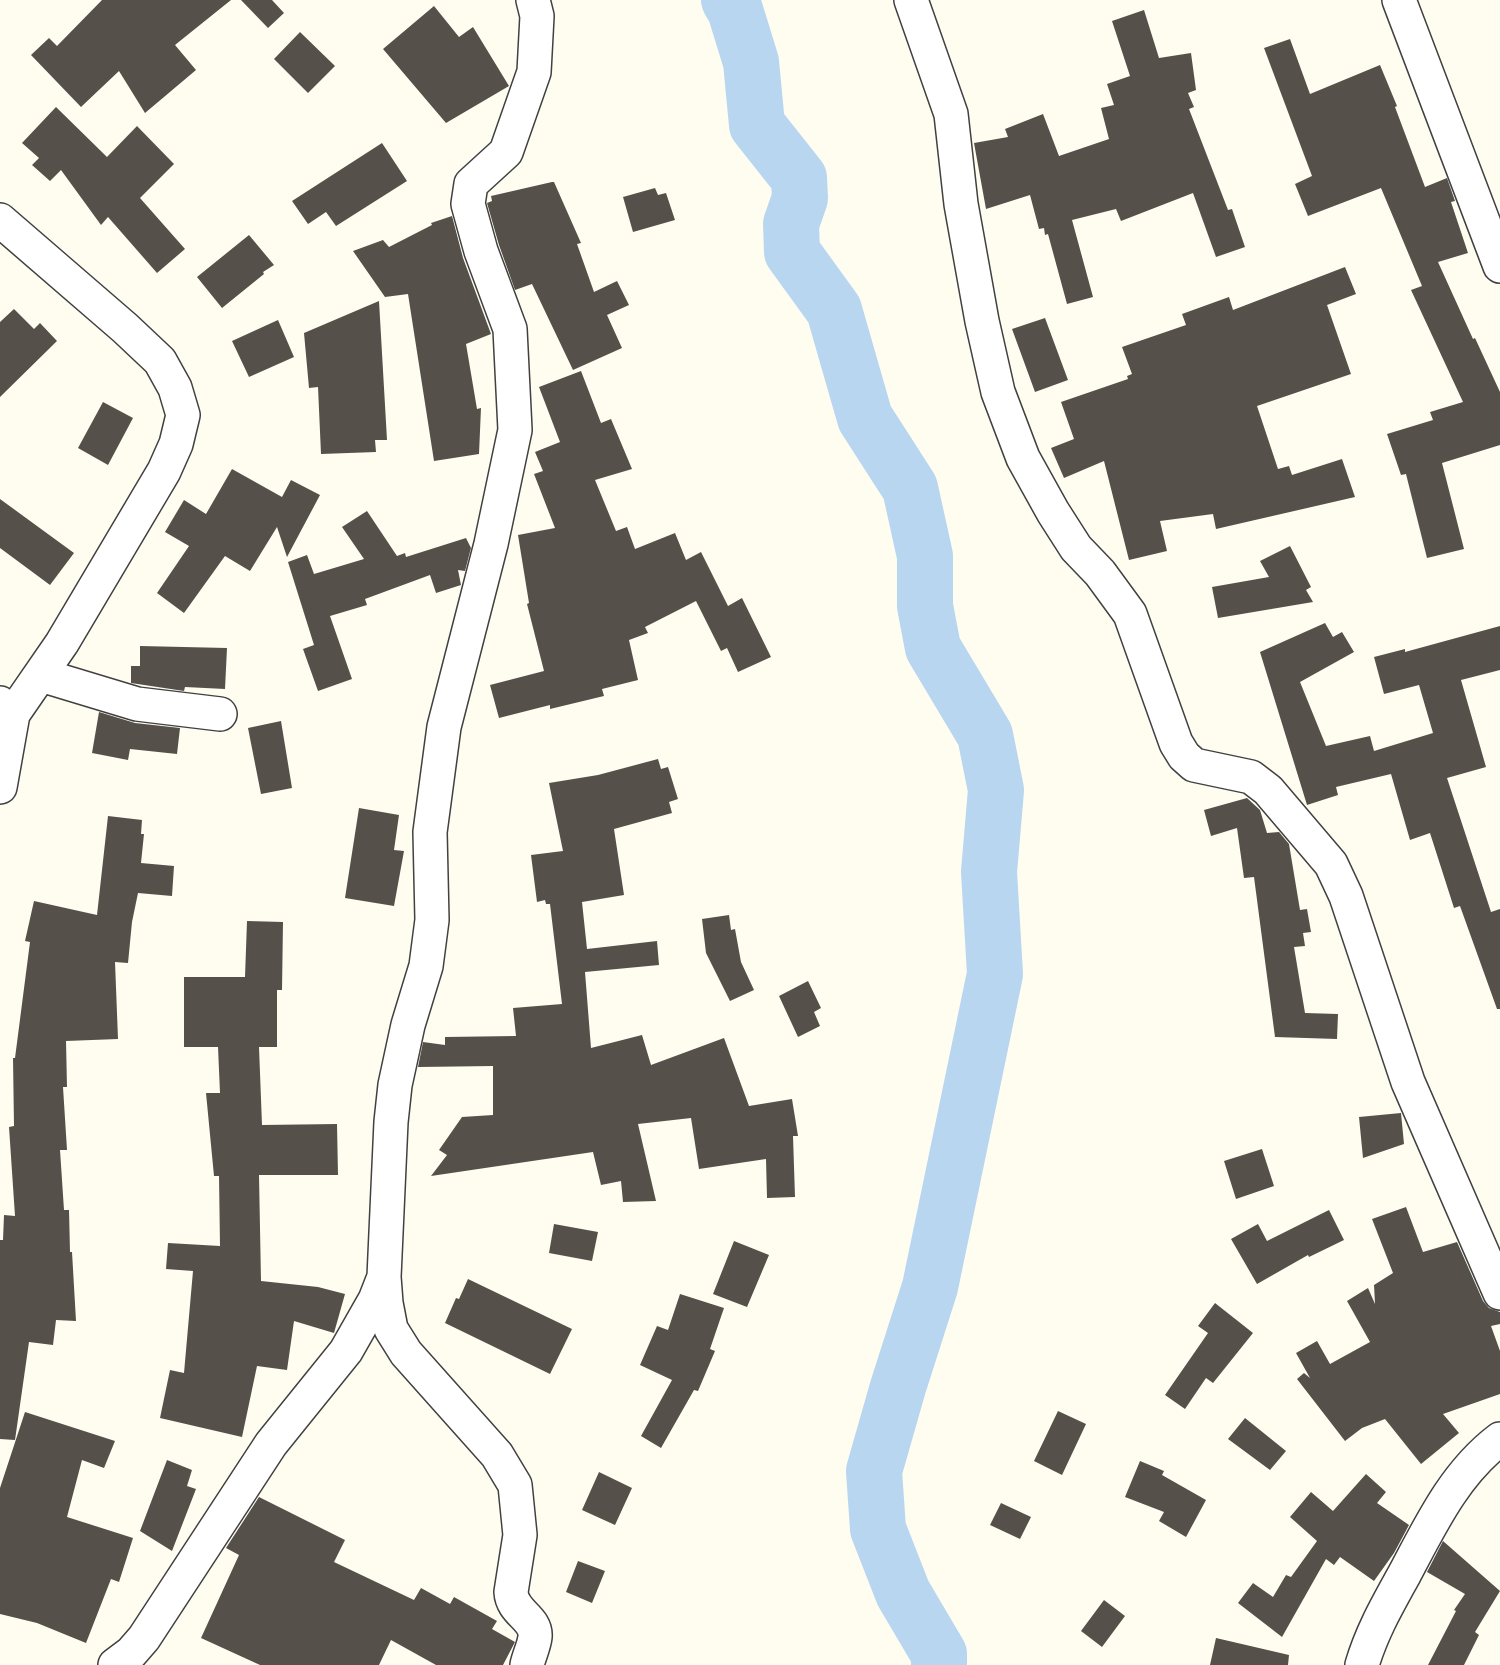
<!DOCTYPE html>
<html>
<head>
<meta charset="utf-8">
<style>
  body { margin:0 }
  canvas { display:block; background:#fefdf0 }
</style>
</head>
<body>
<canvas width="1500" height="1665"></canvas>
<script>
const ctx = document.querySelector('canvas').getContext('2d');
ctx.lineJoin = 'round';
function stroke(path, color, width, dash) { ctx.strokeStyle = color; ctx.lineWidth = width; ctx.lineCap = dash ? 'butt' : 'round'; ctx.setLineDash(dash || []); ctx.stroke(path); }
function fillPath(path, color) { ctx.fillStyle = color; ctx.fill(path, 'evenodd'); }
const river = new Path2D(`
  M729,0L735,10L751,62L757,125L799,178L800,198L791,224L792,252L834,310L865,418L910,488L925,556V606L933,648L985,735L996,790L989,872L995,974L930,1287L898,1387L874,1471L878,1529L903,1593L939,1654V1665`);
const building = new Path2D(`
  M102,0H231L175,45L196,70L145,113L119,71L81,107L31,55L49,38L57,46Z
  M241,0H272L284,13L268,28Z
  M434,6L459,37L473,27L509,86L446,123L383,49Z
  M1144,10L1159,58L1191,53L1196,90L1188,93L1194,107L1189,109L1228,210L1232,209L1245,247L1216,257L1193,193L1121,221L1116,209L1072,220L1093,297L1067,304L1048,234L1045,235L1044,228L1039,229L1030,195L986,209L974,143L1008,137L1005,129L1043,114L1059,156L1109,139L1101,108L1114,105L1107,84L1130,76L1112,21Z
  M300,32L335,66L308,93L274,59Z
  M1290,39L1310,94L1380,65L1397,106L1395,107L1425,187L1447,178L1455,201L1451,202L1468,253L1438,262L1473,339L1475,338L1500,392V445L1442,463L1464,549L1427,558L1406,474L1401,475L1387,434L1433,420L1430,412L1463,402L1411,290L1422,286L1381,188L1308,216L1295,184L1312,176L1264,48Z
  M56,107L107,157L137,126L174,164L140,198L185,249L157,273L108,217L101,225L61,170L50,181L32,165L39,158L22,143Z
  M382,143L407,181L336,226L326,212L308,224L292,201Z
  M552,182H554L581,243L577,244L594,292L617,281L629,305L607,315L622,348L573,370L532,284L515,290L499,245L487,203L492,201L491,196Z
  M655,188L658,195L666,193L675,220L633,232L623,197Z
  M452,216L463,258L491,334L466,344L477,409L481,408L479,454L434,461L408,294L385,297L353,251L383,240L389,247L432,225L431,223Z
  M249,235L274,265L263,272L264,274L222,308L197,277Z
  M1345,267L1356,294L1327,305L1351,374L1257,406L1278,469L1289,466L1292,475L1342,459L1355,497L1216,529L1213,514L1160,521L1167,551L1129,560L1104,461L1064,478L1051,448L1074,439L1061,402L1128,379L1127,376L1132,374L1122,347L1186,325L1182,314L1229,297L1233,310Z
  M379,301L387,440H375L376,452L321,454L318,387L309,388L304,333Z
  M14,309L34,329L40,323L57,341L0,397V322Z
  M1045,318L1068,380L1035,392L1012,329Z
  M278,320L294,357L249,377L232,341Z
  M581,371L601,423L611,419L632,469L595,480L616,531L627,527L635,549L675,533L686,560L701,552L728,606L742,598L771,657L738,672L727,648L721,651L696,601L645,627L648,633L629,640L638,680L602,689L604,696L550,709V705L499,718L490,685L544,671L527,604L529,603L518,535L555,528L534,474L543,471L535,452L560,442L539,387Z
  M103,402L133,418L108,465L78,448Z
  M232,469L282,497L291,480L320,495L287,557L277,527L250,571L225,556L184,613L157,593L189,546L165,532L184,500L206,514Z
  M0,499L74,553L50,585L0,548Z
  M367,511L397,556L405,553L406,557L466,538L471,548L465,571L458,570L461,585L436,593L430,575L365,599L367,605L330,616L352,679L318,691L303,649L314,645L288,562L307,555L314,574L364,559L342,527Z
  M1290,546L1311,587L1306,590L1313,602L1218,618L1212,587L1269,577L1260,561Z
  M1325,623L1333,637L1342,632L1354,652L1300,682L1326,746L1370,736L1374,751L1433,733L1419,685L1384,694L1374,657L1405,649V652L1500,626V670L1461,680L1486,767L1447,778L1491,912L1500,909V1009H1497L1460,906L1454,908L1430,833L1410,840L1391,774L1336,787L1338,795L1307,805L1260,652Z
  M140,646L227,648L225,689L185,687L184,691L131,683V666H140Z
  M99,712L135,723L180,728L177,754L130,749L128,760L92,753Z
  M281,721L292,788L261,794L248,728Z
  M658,759L661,769L668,767L678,799L669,802L672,813L614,829L624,895L582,902L587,949L657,941L659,965L585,972L591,1048L642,1035L651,1065L724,1038L749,1106L792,1099L798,1136H793L795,1197L767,1198L766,1159L699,1169L691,1118L638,1124L656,1201L623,1202L621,1181L601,1185L593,1152L431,1176L447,1155L439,1150L462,1117L493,1115V1066L418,1067L423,1042L445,1045V1037L516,1036L513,1008L562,1004L550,904H546L545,900L537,902L531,855L563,851L549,783L598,775Z
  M1247,798L1260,810L1267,833L1279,832L1289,844L1300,910L1307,909L1311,932L1303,933L1305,946L1294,947L1305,1013L1338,1014L1337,1039L1275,1037L1254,877L1244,878L1237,828L1211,836L1204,810Z
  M359,808L399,815L394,850L404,851L394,906L345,898Z
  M108,816L142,820L141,834H144L141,863L174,866L172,896L138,893L132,922L128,963L115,962L118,1039L66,1041L67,1087H63L67,1150H60L64,1210H69L70,1252H72L76,1321L56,1320L53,1345L29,1342L15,1440L0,1439V1240H3L4,1215L15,1216L9,1127L14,1126L13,1058H15L30,942L25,941L34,901L97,915Z
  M729,915L731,930L735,929L741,962L754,990L730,1001L706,953L702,919Z
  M247,921L283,922L282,990H277V1047H259L262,1125L337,1124L338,1175H259L261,1281L318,1287L345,1294L334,1333L294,1321L287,1370L257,1366L242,1437L160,1418L170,1370L184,1373L193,1271L166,1269L168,1243L220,1246L219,1176H214L206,1093H220L218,1047H184V977H245Z
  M808,981L821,1008L814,1012L820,1026L798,1037L779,996Z
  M1401,1113L1404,1144L1363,1158L1359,1117Z
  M1262,1149L1274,1186L1236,1199L1224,1161Z
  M1406,1207L1423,1252L1457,1242L1483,1301L1489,1308L1500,1312V1324L1491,1326L1500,1351V1394L1443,1414L1459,1433L1421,1464L1385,1419L1362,1428L1345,1441L1297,1379L1304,1373L1310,1378L1296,1353L1317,1341L1330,1364L1370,1342L1347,1301L1368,1288L1375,1304L1374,1285L1393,1273L1372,1219Z
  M1329,1210L1344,1240L1309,1257L1308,1255L1257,1284L1231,1239L1258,1224L1267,1241Z
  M554,1224L598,1232L592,1261L549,1253Z
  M734,1241L769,1255L747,1307L713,1294Z
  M468,1279L572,1329L550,1374L445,1323L456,1298L459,1299Z
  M680,1294L724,1308L710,1349L715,1351L698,1391L694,1390L661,1448L641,1436L672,1380L640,1365L657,1326L668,1330Z
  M1215,1303L1253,1333L1213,1383L1206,1378L1185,1409L1165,1395L1208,1333L1198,1326Z
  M1058,1411L1086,1424L1062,1475L1034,1461Z
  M25,1412L115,1441L104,1468L82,1460L67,1517L133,1538L119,1582L111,1579L86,1643L37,1623L0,1614V1488Z
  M1245,1418L1286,1451L1270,1470L1228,1439Z
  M167,1460L192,1470L187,1486L196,1489L172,1551L140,1531Z
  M1140,1461L1164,1471L1162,1475L1206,1500L1186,1537L1159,1521L1164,1512L1125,1497Z
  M599,1472L632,1488L615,1525L582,1510Z
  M1366,1474L1386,1492L1377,1503L1409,1525L1394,1553L1374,1581L1340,1557L1334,1565L1326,1559L1282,1637L1238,1603L1253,1583L1273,1597L1286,1575L1291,1577L1317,1541L1290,1517L1311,1492L1333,1511Z
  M259,1497L345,1540L334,1562L414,1600L421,1588L450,1604L454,1597L497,1621L492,1629L515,1642L503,1665H436L391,1640L379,1665H260L201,1638L239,1555L226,1548Z
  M1001,1503L1031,1517L1020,1539L990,1525Z
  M1443,1541L1500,1591L1475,1632L1479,1635L1464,1665H1428L1456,1611L1454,1610L1465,1594L1427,1572Z
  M578,1561L605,1571L592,1603L566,1592Z
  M1104,1600L1125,1616L1102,1647L1081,1631Z
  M1216,1638L1289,1655L1288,1665H1210Z`);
const minor = new Path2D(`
  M911,0L951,114L961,204L982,321L998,392L1023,458L1053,512L1076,548L1100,573L1130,614L1176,743L1184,756L1194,765L1251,777L1268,790L1331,864L1346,896L1408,1082L1500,1293
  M1399,0L1500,266
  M0,220L125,328L160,361L175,388L183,415L176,444L164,471L62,643L13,714L0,703
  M41,675L137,704L220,714
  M0,787L13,714
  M115,1665L131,1653L144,1638L271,1444L346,1351L375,1300L384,1277
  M527,1665C529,1656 534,1646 535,1637C537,1618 512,1613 511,1592L520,1535L515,1485L497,1455L406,1353L391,1329L386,1303L384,1277L391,1122L395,1085L408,1025L426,966L432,920L430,832L444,727L491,544L515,430L510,329L481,251L468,204L471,184L506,152L534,72L537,16L533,0
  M1362,1665C1372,1631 1388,1604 1405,1573C1431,1524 1455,1473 1500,1439`);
stroke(river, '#b9d6f1', 56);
fillPath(building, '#56504b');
stroke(minor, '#414141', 36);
stroke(minor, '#fff', 33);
</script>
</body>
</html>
